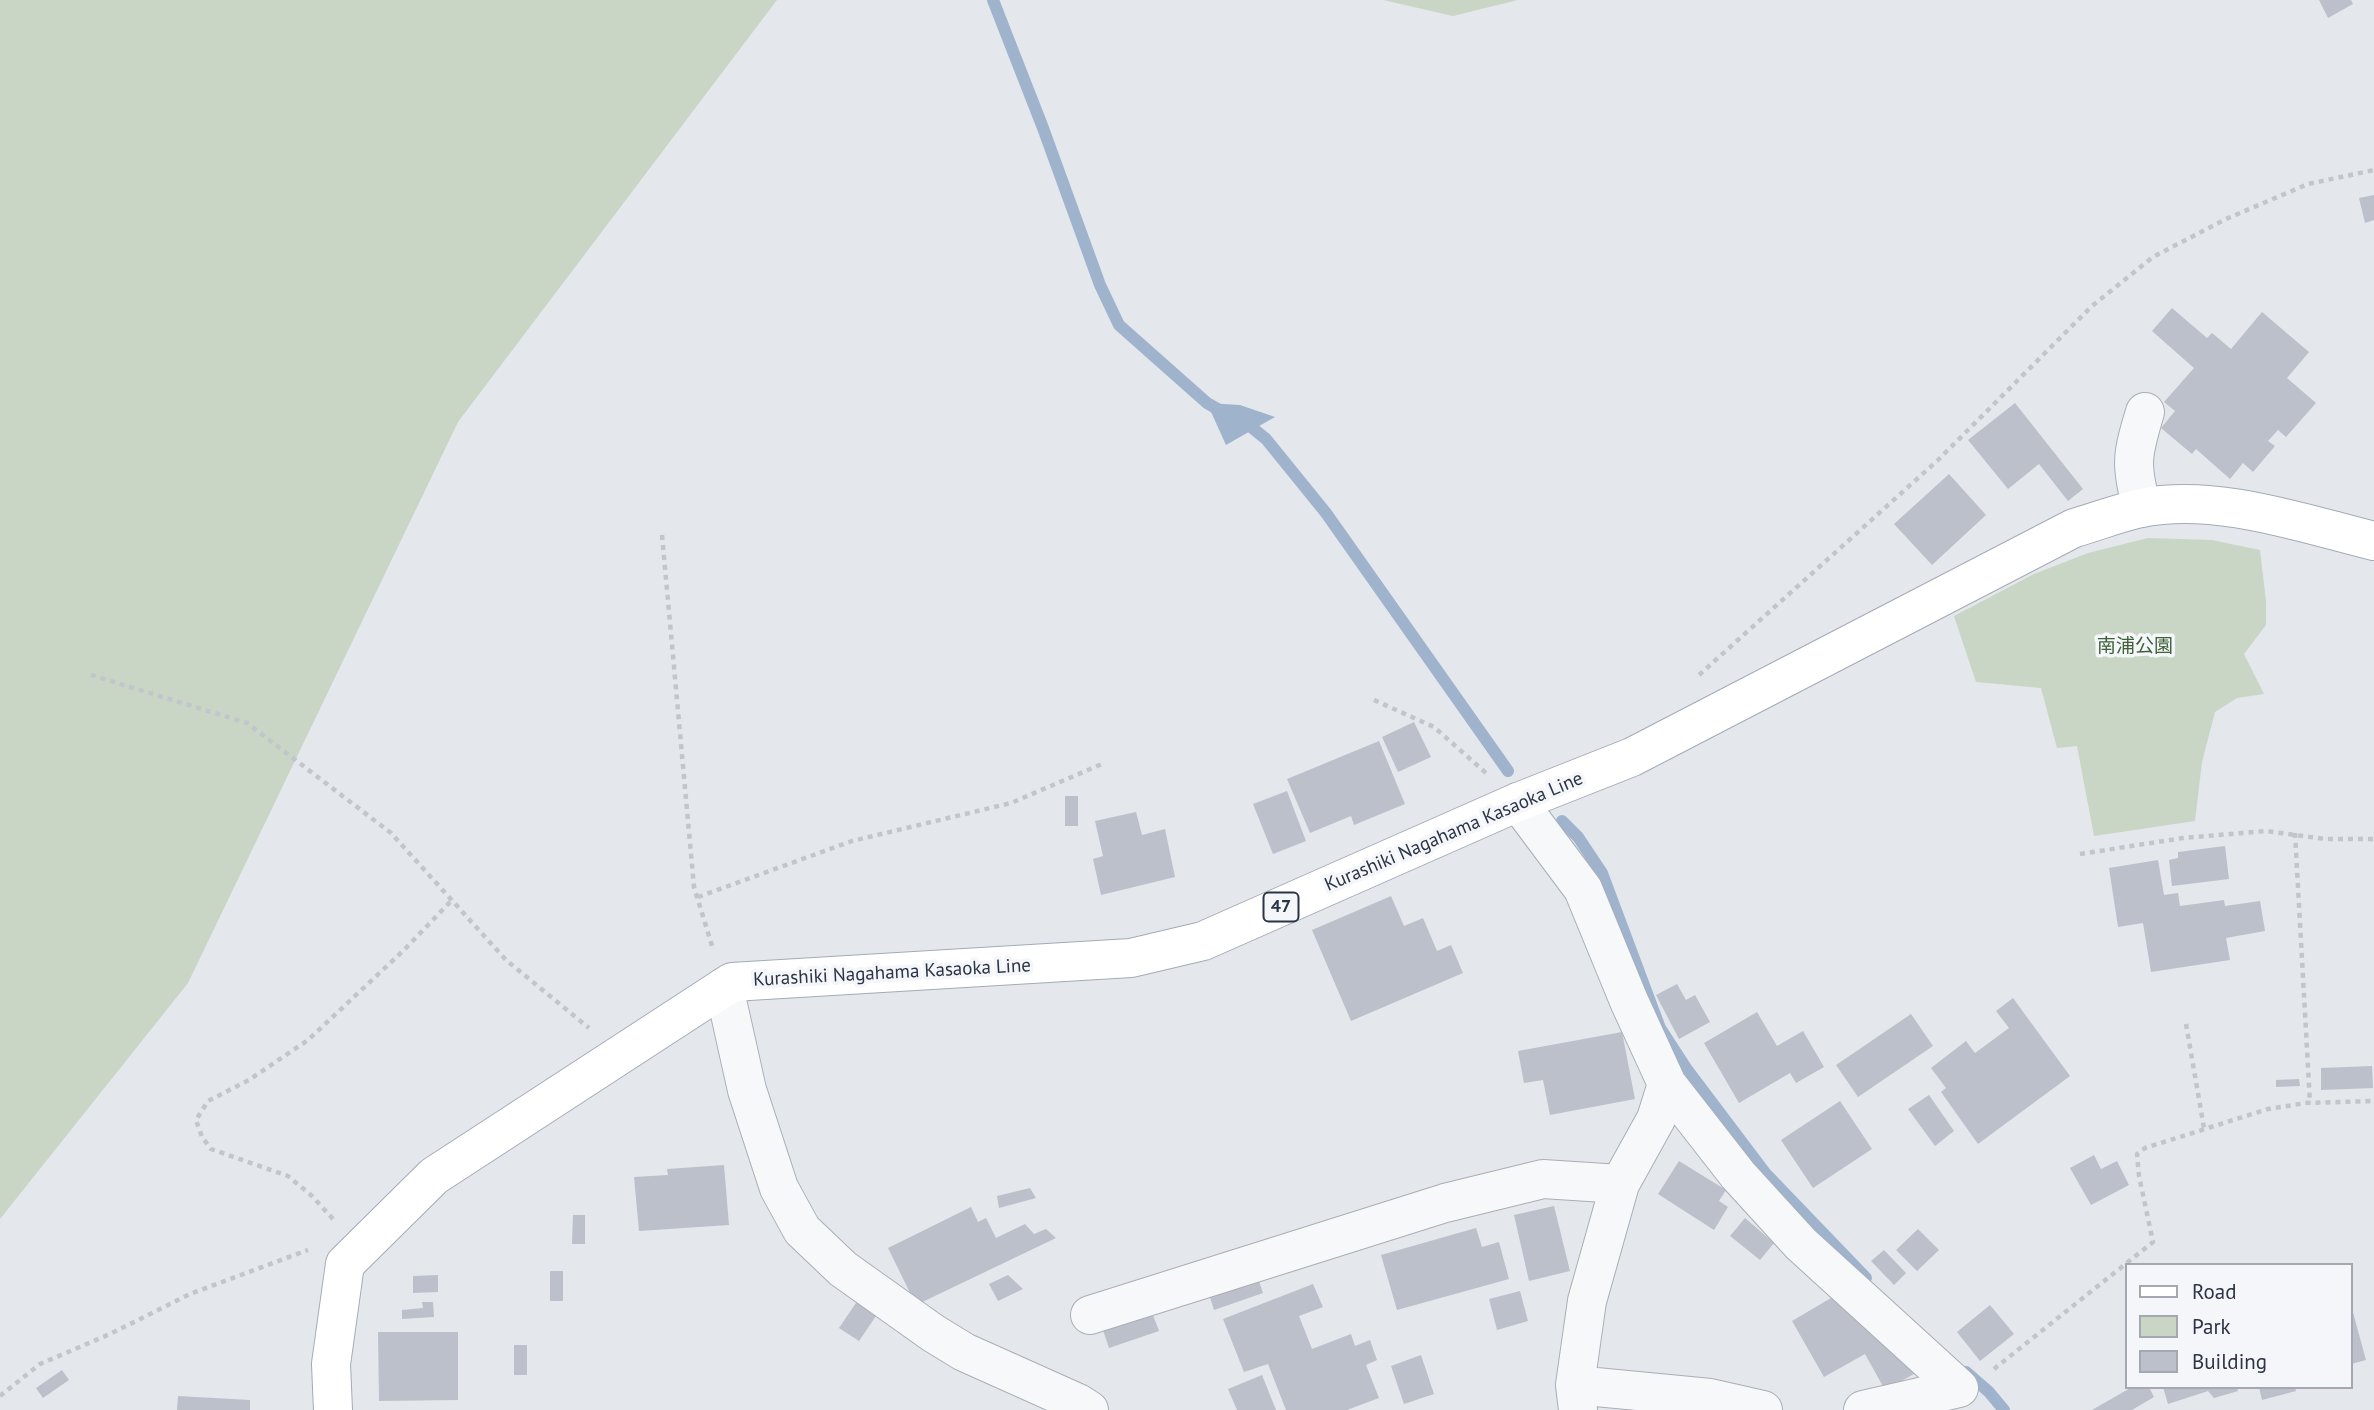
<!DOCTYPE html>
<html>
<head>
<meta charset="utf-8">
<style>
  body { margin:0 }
  #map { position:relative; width:2374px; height:1410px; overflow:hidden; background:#e4e7ec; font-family:"PT Sans",sans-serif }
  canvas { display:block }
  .legend { position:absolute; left:2125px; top:1263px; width:228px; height:126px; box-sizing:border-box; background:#f4f6f9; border:2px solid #a4a8b1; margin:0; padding:9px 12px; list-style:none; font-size:21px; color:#2b3445 }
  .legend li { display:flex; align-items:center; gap:14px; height:35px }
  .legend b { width:35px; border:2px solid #a4a8b1 }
</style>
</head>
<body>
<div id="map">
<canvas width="2374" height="1410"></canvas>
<ul class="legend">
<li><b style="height:9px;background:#fff"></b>Road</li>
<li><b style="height:19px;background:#c9d6c5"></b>Park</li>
<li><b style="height:19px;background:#bbc0ca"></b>Building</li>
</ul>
</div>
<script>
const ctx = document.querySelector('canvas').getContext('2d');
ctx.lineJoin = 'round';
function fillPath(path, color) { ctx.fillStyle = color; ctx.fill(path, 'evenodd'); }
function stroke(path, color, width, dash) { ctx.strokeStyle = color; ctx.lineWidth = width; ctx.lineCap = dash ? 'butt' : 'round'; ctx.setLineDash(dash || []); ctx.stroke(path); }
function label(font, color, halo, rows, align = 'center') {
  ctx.font = font + ' "PT Sans","Noto Sans JP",sans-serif'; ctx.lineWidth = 7; ctx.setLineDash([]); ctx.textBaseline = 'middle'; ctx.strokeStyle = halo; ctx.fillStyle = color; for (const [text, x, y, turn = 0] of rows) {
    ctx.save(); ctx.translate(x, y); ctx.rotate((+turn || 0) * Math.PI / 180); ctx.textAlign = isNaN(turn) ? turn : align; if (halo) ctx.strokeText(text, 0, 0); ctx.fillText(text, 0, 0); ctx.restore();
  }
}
const green = new Path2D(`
  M0,0H777L458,422L188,983L0,1219Z
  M1383,0H1518L1453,16Z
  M2148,538L2212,540L2260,550L2266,601V625L2244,654L2264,694L2237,698L2215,712L2202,762L2195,821L2094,836L2077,746L2057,748L2041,688L1976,682L1954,616L2034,574L2088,553Z`);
const water = new Path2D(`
  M1207,403L1240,405L1275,417L1226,445Z`);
const stream = new Path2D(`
  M993,0L1043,128L1100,285L1119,325L1207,403L1221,411
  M1240,421L1250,426L1266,439L1326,513L1508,771
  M1562,821L1578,837L1602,873L1660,1028L1686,1068L1766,1174L1866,1278
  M1966,1372L1989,1392L2004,1410`);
const building = new Path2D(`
  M2319,0H2351L2353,4L2328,18Z
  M2374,195V220L2365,223L2359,198Z
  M2172,308L2207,338L2212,333L2231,349L2262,312L2309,352L2287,378L2316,403L2286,437L2278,430L2268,441L2275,446L2253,472L2243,463L2230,479L2196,449L2192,454L2161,428L2175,411L2164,402L2194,368L2152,331Z
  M2015,403L2083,489L2068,501L2039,464L2008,489L1968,440Z
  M1949,474L1986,515L1932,565L1894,524Z
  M1414,722L1431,757L1398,772L1382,737Z
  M1379,741L1405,804L1354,825L1351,816L1310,833L1287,779Z
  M1287,791L1306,841L1273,854L1253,804Z
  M1065,796H1078V826H1065Z
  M1136,812L1142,835L1165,829L1175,877L1101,895L1093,859L1103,856L1095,821Z
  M2225,846L2229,879L2172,886L2169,860L2178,858V852Z
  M2158,860L2164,895L2178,893L2180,906L2224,900L2225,906L2260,901L2265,931L2226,938L2230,960L2151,972L2143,923L2118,927L2109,868Z
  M1391,896L1404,926L1423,918L1437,951L1451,945L1463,973L1351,1021L1312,930Z
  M1677,984L1686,1000L1695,995L1710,1022L1679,1039L1656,995Z
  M2013,998L2070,1076L1978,1144L1941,1092L1946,1088L1931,1068L1966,1041L1975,1053L2009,1028L1996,1011Z
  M1757,1012L1777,1046L1803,1031L1824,1067L1796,1083L1790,1073L1739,1103L1704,1043Z
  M1911,1014L1933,1046L1858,1097L1836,1065Z
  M1622,1032L1635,1099L1550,1115L1543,1080L1524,1083L1518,1051Z
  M2372,1066L2373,1088L2321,1090V1068Z
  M2299,1079L2300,1086L2276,1087V1080Z
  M1929,1095L1954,1131L1935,1146L1908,1109Z
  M1840,1101L1872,1149L1813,1188L1781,1140Z
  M2094,1155L2101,1169L2117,1161L2129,1185L2091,1205L2070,1168Z
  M1679,1161L1726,1190L1719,1201L1728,1207L1714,1230L1658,1194Z
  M724,1165L729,1225L639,1231L634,1177L668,1175L667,1169Z
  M1030,1188L1036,1198L999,1208L997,1196Z
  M1554,1206L1570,1271L1529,1281L1514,1215Z
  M971,1207L978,1222L986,1218L996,1238L1025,1224L1034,1234L1046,1229L1056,1238L916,1305L888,1248Z
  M573,1215H585V1244H572Z
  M1745,1218L1774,1243L1760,1260L1730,1236Z
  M1476,1228L1482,1247L1499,1242L1509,1279L1397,1310L1381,1255Z
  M1918,1229L1939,1250L1917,1271L1896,1250Z
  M1884,1250L1906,1273L1894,1285L1871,1261Z
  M550,1271H563V1301H550Z
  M1256,1272L1263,1293L1214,1310L1207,1288Z
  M438,1275V1292L413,1293V1276Z
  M1008,1275L1023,1289L998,1301L989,1284Z
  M1313,1284L1323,1307L1299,1316L1312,1349L1351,1334L1355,1346L1370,1340L1377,1360L1366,1365L1379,1398L1347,1410H1286L1268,1364L1244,1372L1223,1319Z
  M1520,1291L1528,1321L1497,1330L1489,1299Z
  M1831,1298L1897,1344L1914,1374L1885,1390L1865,1354L1824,1377L1792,1321Z
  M858,1300L878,1313L859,1341L839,1328Z
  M422,1302H433L434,1317L402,1319V1310L423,1308Z
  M1990,1305L2014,1334L1980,1361L1957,1332Z
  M2351,1305L2366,1360L2351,1364Z
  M1151,1310L1159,1331L1109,1348L1102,1327Z
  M378,1332H458V1400L379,1401Z
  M514,1345H527V1375H514Z
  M1421,1355L1434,1394L1404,1404L1391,1366Z
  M62,1370L69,1380L43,1398L36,1388Z
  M1262,1375L1276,1410H1237L1228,1389Z
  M2132,1387H2149L2154,1397L2132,1410H2092Z
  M2163,1387H2237L2238,1391L2214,1398L2208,1391L2168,1404Z
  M2259,1387H2295L2296,1391L2262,1400Z
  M178,1396L250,1400V1410H177Z`);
const path = new Path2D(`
  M662,535L694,887L713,949
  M91,675L247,723L391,833L506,960L589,1028
  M1699,675L1937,461L2092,306L2153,257L2226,219L2308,184L2374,170
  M1374,700L1434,727L1486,773
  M2295,833L2310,1103
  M2080,854L2183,838L2266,831L2325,839H2374
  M698,897L852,841L1011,803L1102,764
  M2186,1024L2204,1128
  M333,1219L312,1196L288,1176L211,1149L202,1137L196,1120L208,1101L249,1080L308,1040L403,951L451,901
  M1994,1369L2153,1242L2139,1176L2137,1154L2145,1148L2268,1109L2306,1103L2374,1101
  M0,1396L40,1364L110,1334L190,1294L308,1250`);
const minor = new Path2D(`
  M2142,508C2130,465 2132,455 2145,412
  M1518,802L1583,889L1629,1001L1667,1084L1656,1119L1620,1184L1587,1301L1575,1385L1578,1410
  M724,987L747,1090L779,1188L802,1230L843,1269L933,1333L964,1352L1078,1403L1089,1410
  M1667,1084L1738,1175L1801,1244L1959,1388
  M1090,1315L1445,1203L1543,1179L1620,1184
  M1575,1385L1710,1398L1763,1410
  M1863,1410L1959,1388`);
const major = new Path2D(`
  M333,1410L331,1364L345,1264L434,1176L732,982L1131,958L1203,941L1518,802L1632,757L2074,528C2096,522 2118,513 2141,508C2216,493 2301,523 2374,541`);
const shields = [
  [1281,907,35]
];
const shieldNames = [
  ["47",1281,907]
];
const parkNames = [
  ["南浦公園",2135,647]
];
const streetNames = [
  ["Kurashiki Nagahama Kasaoka Line",1454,832,-23],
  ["Kurashiki Nagahama Kasaoka Line",892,973,-3]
];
fillPath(green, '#c9d6c5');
fillPath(water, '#9fb4cc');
stroke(stream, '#9fb4cc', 12);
fillPath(building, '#bbc0ca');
stroke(minor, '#a9aeb7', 40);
stroke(major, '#a3abb8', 40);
stroke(path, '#c2c5cb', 4.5, [5, 5]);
stroke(minor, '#f7f8fa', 38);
stroke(major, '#fff', 38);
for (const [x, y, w] of shields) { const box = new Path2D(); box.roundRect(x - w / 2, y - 14.5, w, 29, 5); ctx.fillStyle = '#f4f6f9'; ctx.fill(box); stroke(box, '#2b3445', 2); }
label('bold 18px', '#2b3445', null, shieldNames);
label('19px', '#3f6138', '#f4f6f9', parkNames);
label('19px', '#2b3445', '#f4f6f9', streetNames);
</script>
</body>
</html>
